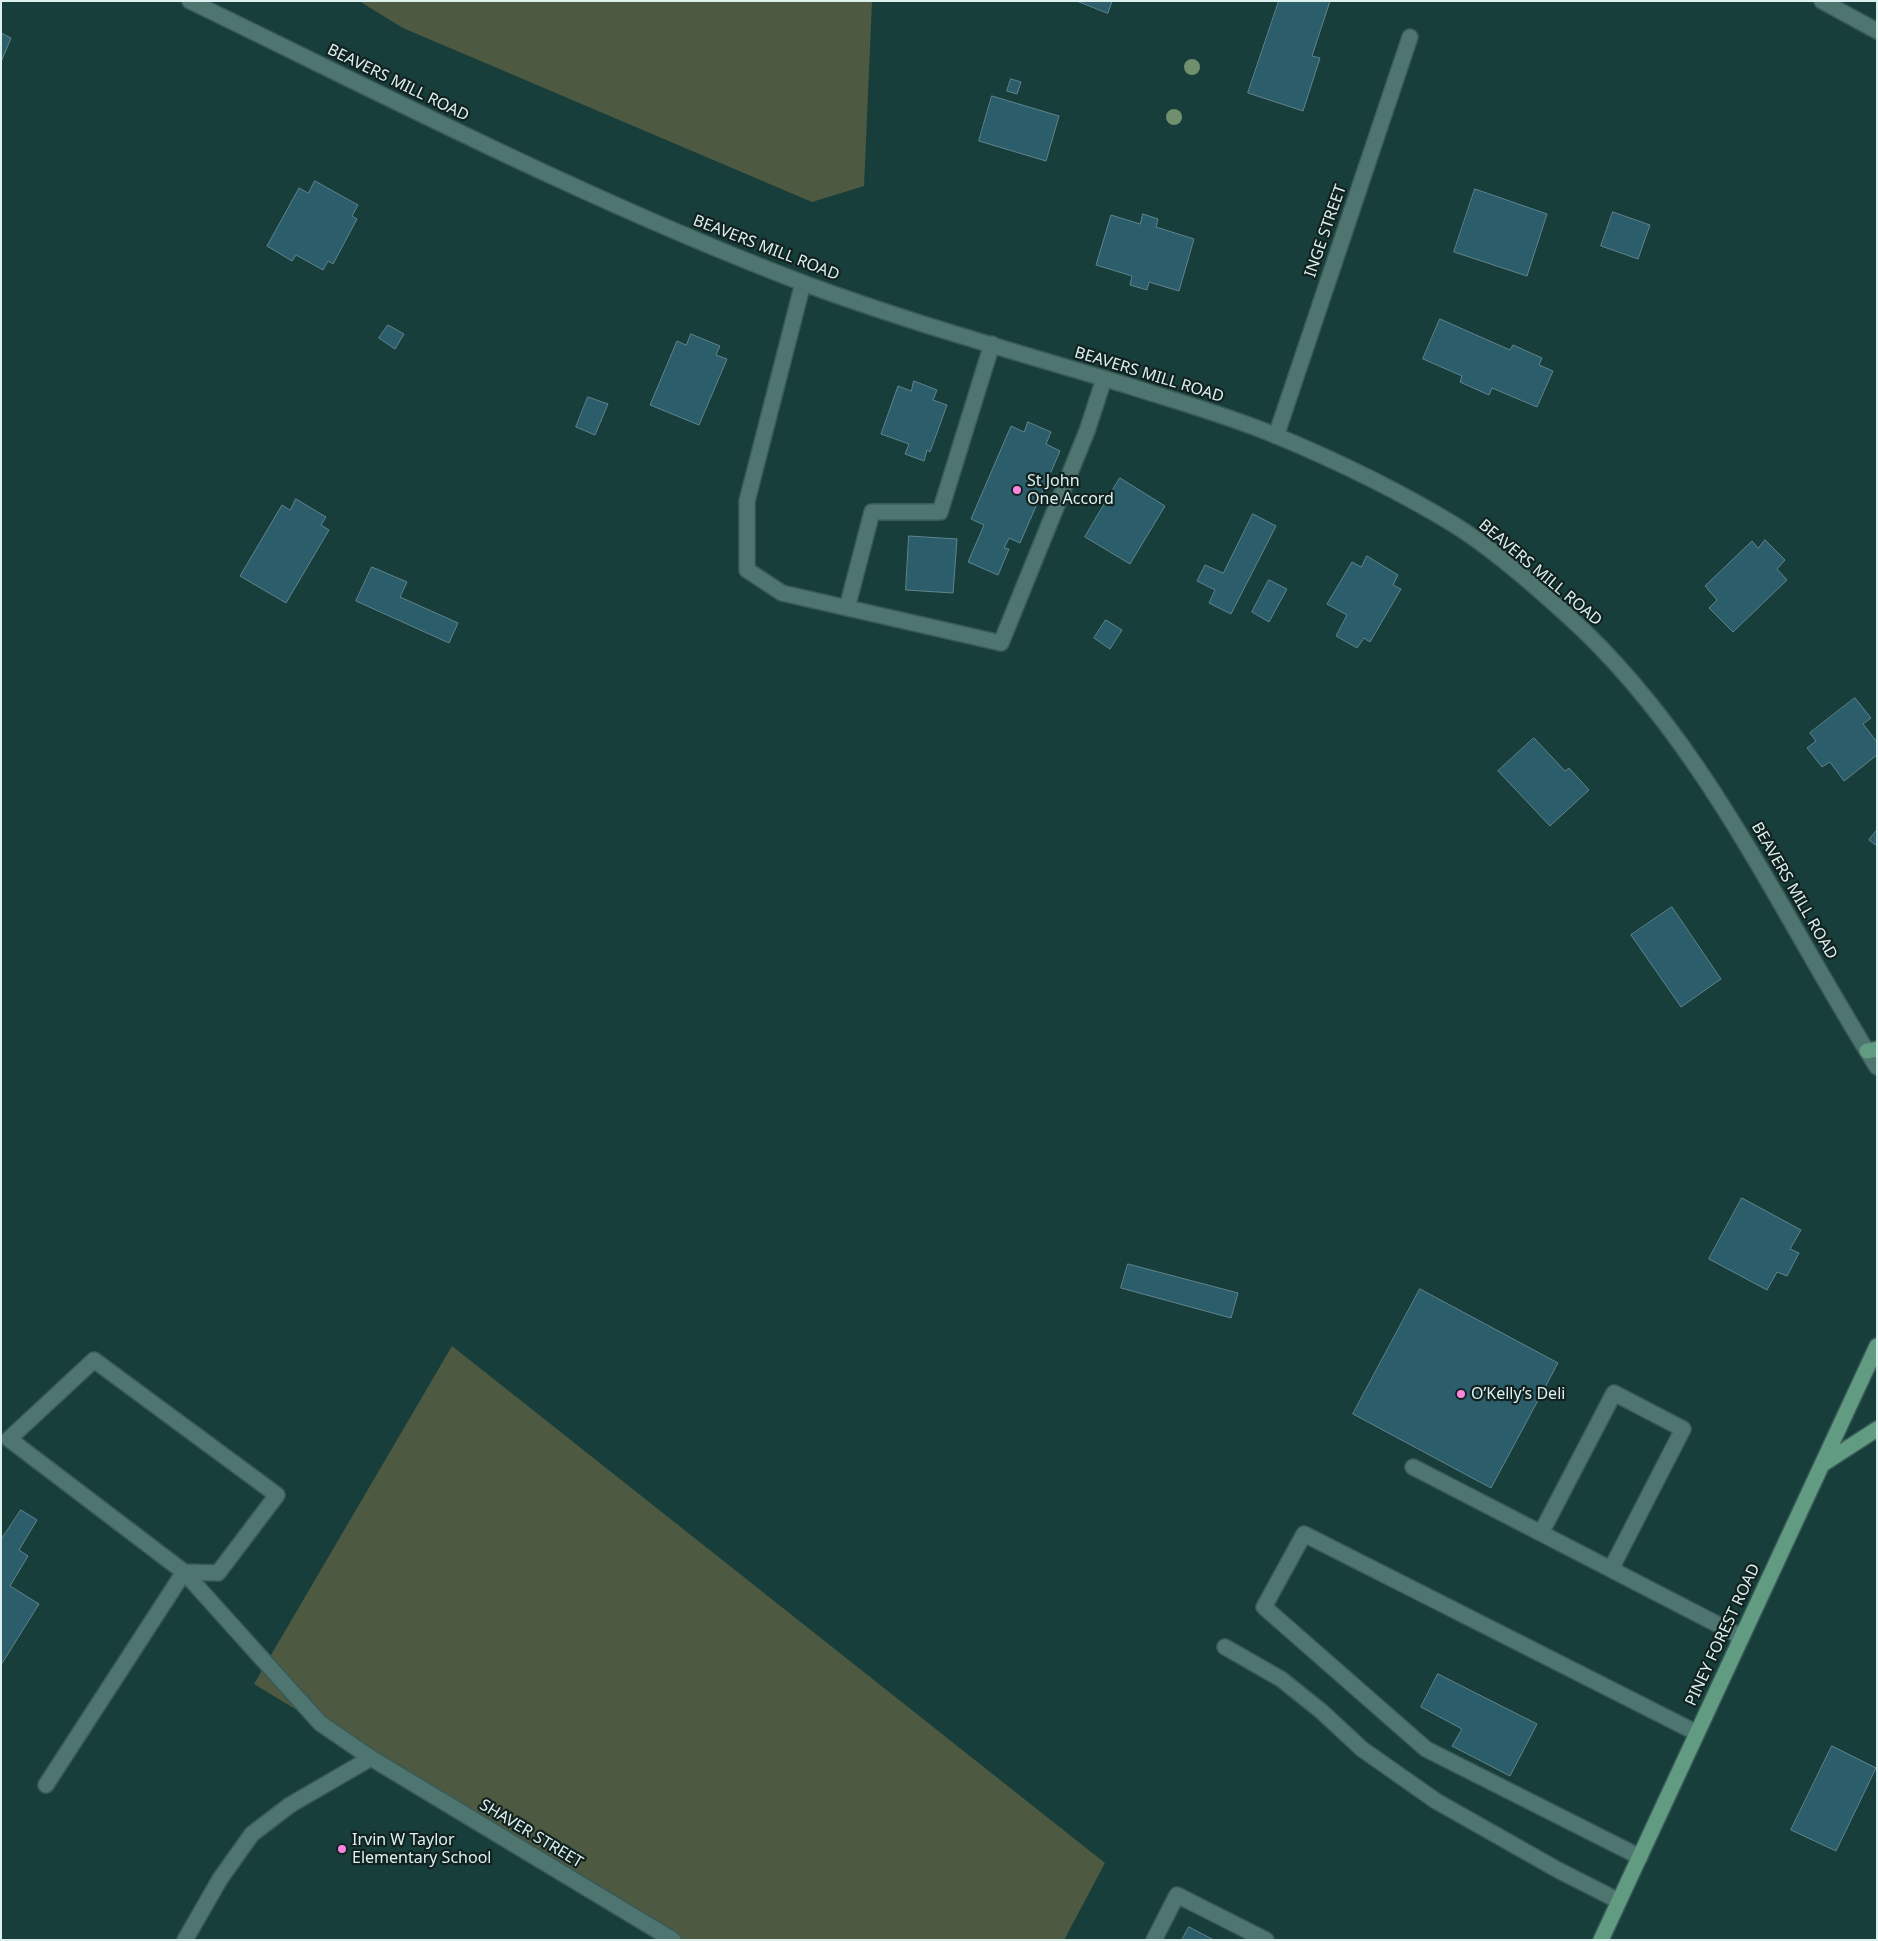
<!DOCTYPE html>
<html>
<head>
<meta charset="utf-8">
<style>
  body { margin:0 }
  #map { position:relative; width:1878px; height:1941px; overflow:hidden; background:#183e3b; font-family:"Noto Sans",sans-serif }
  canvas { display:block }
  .frame { position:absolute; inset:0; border:2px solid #dcf1ee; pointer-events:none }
</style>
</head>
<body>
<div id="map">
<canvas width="1878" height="1941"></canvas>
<div class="frame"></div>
</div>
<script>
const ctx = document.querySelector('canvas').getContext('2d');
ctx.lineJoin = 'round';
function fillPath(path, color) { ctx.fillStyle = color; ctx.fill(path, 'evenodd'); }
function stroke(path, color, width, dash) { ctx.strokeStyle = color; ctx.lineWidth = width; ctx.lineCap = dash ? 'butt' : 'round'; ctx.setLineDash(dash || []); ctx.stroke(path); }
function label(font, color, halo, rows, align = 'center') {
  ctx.font = font + ' "Noto Sans",sans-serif'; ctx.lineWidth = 4.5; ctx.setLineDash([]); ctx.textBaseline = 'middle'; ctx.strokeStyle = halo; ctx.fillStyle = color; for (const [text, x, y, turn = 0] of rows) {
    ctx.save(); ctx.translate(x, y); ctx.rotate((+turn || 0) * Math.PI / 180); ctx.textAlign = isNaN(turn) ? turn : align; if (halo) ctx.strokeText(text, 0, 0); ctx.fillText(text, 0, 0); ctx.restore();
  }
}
const green = new Path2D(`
  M359,1H872L864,186L812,202L403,28Z
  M452,1346L1105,1863L1064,1940H675L254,1684Z`);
const building = new Path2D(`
  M1077,1H1112L1108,13Z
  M1279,1H1330L1312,56L1320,58L1303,111L1248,93Z
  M1,33L11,38L1,62Z
  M1011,79L1021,82L1017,94L1007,91Z
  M992,96L1059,116L1046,161L979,141Z
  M315,181L358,205L352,216L357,219L333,264L328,261L323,270L296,255L292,261L267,246L299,188L308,193Z
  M1475,189L1547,214L1527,276L1454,252Z
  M1613,212L1650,225L1638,259L1601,246Z
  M1143,214L1158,219L1156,227L1194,239L1179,291L1149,282L1147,290L1130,285L1132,276L1096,265L1111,215L1140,224Z
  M1440,319L1510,350L1513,345L1542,358L1539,365L1553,371L1537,407L1492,388L1489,395L1460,382L1462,376L1423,359Z
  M388,325L404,334L395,349L379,338Z
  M691,334L720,346L716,355L727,359L699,425L650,405L677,341L686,345Z
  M914,381L937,390L933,400L947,405L930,452L927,450L924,461L905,454L909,444L881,434L898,386L911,391Z
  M588,397L608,404L595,435L576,427Z
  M1028,422L1051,432L1046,444L1060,451L1020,543L1009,538L1004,548L1009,549L998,575L968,562L984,525L971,519L1011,426L1024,432Z
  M1120,478L1165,506L1130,564L1085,537Z
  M296,499L326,517L321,525L329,530L286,603L240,576L282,505L290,510Z
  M1253,514L1276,526L1231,614L1209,603L1215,590L1197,581L1205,565L1223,573Z
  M909,536L957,539L953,593L906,590Z
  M1765,540L1785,560L1777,569L1787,580L1733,632L1709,608L1717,600L1705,586L1752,541L1758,548Z
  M1367,556L1398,575L1393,585L1401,589L1370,642L1364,638L1357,648L1336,636L1347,615L1327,604L1352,562L1361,567Z
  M372,567L407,582L400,597L458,623L449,643L356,601Z
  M1269,580L1287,589L1269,622L1252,612Z
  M1106,620L1122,630L1110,649L1094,638Z
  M1855,698L1871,718L1863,724L1877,742V755L1844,781L1830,762L1822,767L1807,748L1816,741L1810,733Z
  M1534,738L1565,771L1569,768L1589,790L1550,826L1498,771Z
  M1877,830V846L1869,840Z
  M1672,907L1721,979L1681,1007L1631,935Z
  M1742,1198L1801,1230L1790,1249L1799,1253L1787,1276L1777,1272L1767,1290L1709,1259Z
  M1128,1264L1238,1293L1231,1318L1121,1288Z
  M1420,1289L1558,1363L1491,1488L1353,1414Z
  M21,1510L37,1520L19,1550L28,1556L10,1586L39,1604L1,1665V1540Z
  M1438,1674L1537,1724L1510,1776L1452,1746L1462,1729L1421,1707Z
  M1832,1746L1876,1768L1836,1851L1791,1830Z
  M1189,1927L1214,1940H1182Z`);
const lane = new Path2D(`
  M1822,1L1877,31
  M803,283L747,501V570L782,593L1001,643L1087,431L1104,379
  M847,608L872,512H940L992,344
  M1413,1467L1742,1637
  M1541,1533L1614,1393L1683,1429L1611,1569
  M1225,1647L1281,1679L1321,1711L1362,1749L1436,1801L1558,1870L1619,1901
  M46,1785L184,1572L218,1573L277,1495L94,1360L9,1439L184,1572L320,1723L371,1758L290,1805L252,1834L220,1879L185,1940
  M1640,1857L1426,1749L1264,1607L1304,1534L1697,1733
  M1154,1940L1177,1895L1266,1940`);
const street = new Path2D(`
  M1276,436L1410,37
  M371,1758L673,1940`);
const secondary = new Path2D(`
  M190,1C392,99 593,203 803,283C910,323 1021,353 1129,386C1179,402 1229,416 1277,436C1337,461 1397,490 1453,524C1492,548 1533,584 1567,615C1705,739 1779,912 1877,1067`);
const primary = new Path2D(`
  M1867,1051L1877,1049
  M1823,1464L1877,1429
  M1601,1940L1877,1346`);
const trees = [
  [1192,67],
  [1174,117]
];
const markers = [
  [1017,490,5,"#fe85e0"],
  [1461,1394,5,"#fe85e0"],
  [342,1849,5,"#fe85e0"]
];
const streetNames = [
  ["BEAVERS MILL ROAD",398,83,26],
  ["INGE STREET",1326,231,-71],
  ["BEAVERS MILL ROAD",766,248,21],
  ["BEAVERS MILL ROAD",1149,375,17],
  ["BEAVERS MILL ROAD",1540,573,40],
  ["BEAVERS MILL ROAD",1794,891,60],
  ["PINEY FOREST ROAD",1723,1635,-65],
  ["SHAVER STREET",531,1834,31]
];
const poiNames = [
  ["St John",1027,481],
  ["One Accord",1027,499],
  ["O’Kelly’s Deli",1471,1394],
  ["Irvin W Taylor",352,1840],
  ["Elementary School",352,1858]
];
fillPath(green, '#4e5941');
fillPath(building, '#2b5d6a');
stroke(building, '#60848f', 1);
stroke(lane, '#395a57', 18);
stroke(street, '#395a57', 18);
stroke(secondary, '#395a57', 18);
stroke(primary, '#395a57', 18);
stroke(lane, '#4f7571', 15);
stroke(street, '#4f7571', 15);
stroke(secondary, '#4f7571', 15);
stroke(primary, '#619b81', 15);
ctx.fillStyle = '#70906d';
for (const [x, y] of trees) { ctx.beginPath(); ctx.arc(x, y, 8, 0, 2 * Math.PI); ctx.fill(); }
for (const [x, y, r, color] of markers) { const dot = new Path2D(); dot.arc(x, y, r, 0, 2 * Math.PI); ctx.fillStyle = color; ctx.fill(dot); stroke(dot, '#122220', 2); }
label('16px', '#dcf1ee', '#122220', streetNames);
label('16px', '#dcf1ee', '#122220', poiNames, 'left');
</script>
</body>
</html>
